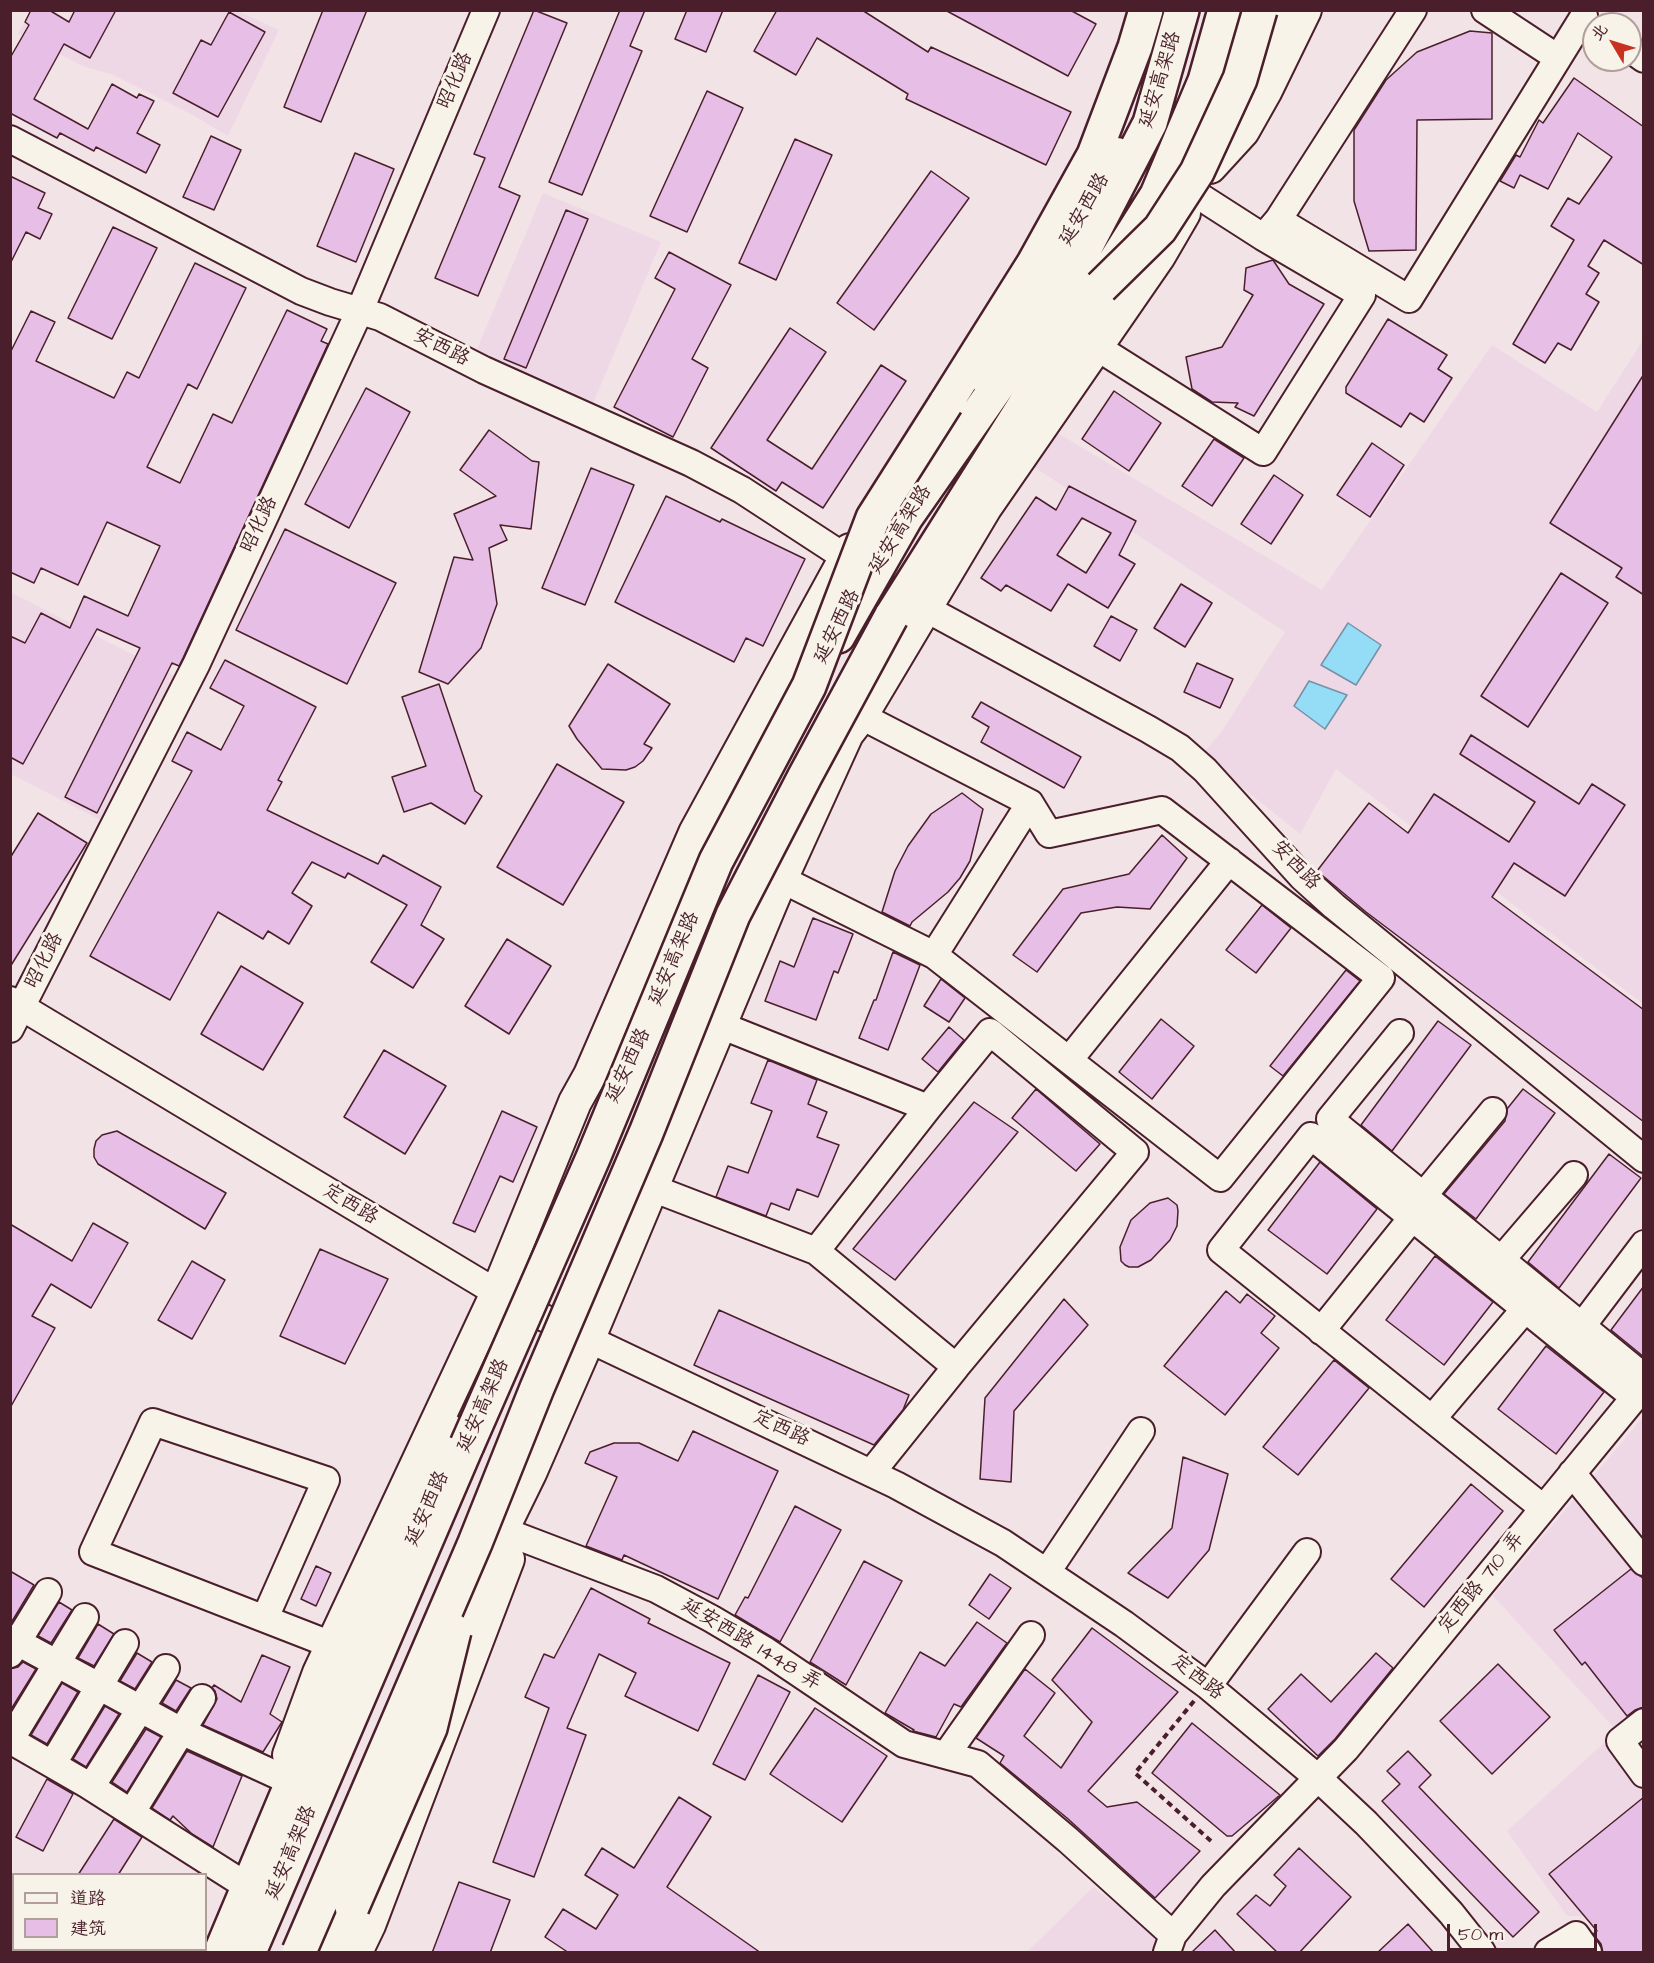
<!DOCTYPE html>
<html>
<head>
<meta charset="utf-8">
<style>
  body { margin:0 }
  #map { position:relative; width:1654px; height:1963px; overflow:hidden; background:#f2e3e7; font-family:"Architects Daughter","LXGW WenKai TC",sans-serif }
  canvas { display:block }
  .frame { position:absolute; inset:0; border:12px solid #4a1f2b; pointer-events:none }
  .legend { position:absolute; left:12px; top:1873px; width:195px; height:78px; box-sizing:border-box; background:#f7f3e8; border:2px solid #b29e9c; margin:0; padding:8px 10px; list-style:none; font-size:18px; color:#4a1f2b }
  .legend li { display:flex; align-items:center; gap:12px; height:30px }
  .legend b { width:30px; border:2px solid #b29e9c }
  .north { position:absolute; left:1582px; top:12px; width:60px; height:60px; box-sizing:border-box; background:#f7f3e8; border:2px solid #b29e9c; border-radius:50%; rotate:308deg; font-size:16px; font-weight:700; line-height:24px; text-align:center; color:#4a1f2b }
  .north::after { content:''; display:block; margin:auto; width:21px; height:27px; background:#c8321e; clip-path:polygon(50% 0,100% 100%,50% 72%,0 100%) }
  .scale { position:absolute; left:1447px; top:1924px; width:150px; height:27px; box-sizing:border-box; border:3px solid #4a1f2b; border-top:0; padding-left:8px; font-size:18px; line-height:21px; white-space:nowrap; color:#4a1f2b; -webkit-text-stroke:4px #f7f3e8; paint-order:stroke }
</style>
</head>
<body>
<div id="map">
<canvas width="1654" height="1963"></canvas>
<div class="frame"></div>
<ul class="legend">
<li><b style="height:8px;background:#f7f3e8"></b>道路</li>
<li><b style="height:16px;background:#e7bee5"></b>建筑</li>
</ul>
<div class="north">北</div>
<div class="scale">50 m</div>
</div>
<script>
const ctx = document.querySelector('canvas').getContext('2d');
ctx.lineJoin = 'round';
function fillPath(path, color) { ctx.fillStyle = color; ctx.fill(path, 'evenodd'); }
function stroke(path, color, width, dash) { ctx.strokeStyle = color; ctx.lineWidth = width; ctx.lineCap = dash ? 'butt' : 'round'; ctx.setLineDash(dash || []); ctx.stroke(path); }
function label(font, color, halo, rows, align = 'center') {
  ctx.font = font + ' "Architects Daughter","LXGW WenKai TC",sans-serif'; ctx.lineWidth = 6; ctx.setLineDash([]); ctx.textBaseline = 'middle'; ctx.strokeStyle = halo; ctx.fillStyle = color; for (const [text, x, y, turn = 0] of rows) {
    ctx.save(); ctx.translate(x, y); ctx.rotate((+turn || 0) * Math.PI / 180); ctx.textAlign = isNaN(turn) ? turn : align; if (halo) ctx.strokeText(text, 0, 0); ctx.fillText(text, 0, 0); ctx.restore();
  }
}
const built = new Path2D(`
  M116,11H238L279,30L228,136L191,114L111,74L85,67L18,33L25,22L90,58Z
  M543,193L661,242L592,406L474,356Z
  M1643,340V1004L1336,769L1300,834L1202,755L1222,731L1285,632L1031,465L1054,431L1322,590L1492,345L1597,412Z
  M10,592L179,678L106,823L11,774Z
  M1643,1417V1952L1591,1916H1567L1507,1831L1617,1731L1493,1596Z
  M1093,1887L1161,1938L1158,1952H1027Z`);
const water = new Path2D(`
  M1348,623L1381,645L1356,685L1321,665Z
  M1309,681L1347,695L1325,729L1294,706Z`);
const building = new Path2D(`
  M31,10H49L69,22L75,10H116L90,58L64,44L34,99L88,129L112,84L137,98L139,94L154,101L137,133L160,145L146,173L96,147L94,151L60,133L57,138L10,113V58L29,25L25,22Z
  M323,10H367L321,122L284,107Z
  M534,10L567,23L499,187L520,196L478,296L435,278L485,158L474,154Z
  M620,10H645L630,46L642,51L582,195L549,182Z
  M687,10H723L706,52L675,39Z
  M777,10H862L928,52L931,47L1071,112L1046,165L906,99L908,94L817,38L796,75L754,51Z
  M945,10H1070L1096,24L1068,76Z
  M229,12L265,32L218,117L173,93L201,40L211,45Z
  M1470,31L1492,33V119L1417,120L1416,250L1369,251L1354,201V130L1386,80L1417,52Z
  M1574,78L1644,127V265L1604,240L1588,266L1599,273L1586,294L1599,302L1571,350L1558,343L1545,363L1513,344L1574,240L1551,226L1568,198L1579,204L1612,157L1578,133L1548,189L1520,175L1514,188L1500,181L1516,155L1520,157L1539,120L1543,123Z
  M707,91L743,108L687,232L650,216Z
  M211,136L241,150L214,210L183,197Z
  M795,139L832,155L776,280L739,263Z
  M355,153L394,169L356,262L317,246Z
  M931,171L969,198L874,330L837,303Z
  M10,176L45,193L38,208L52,214L40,239L26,232L10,264Z
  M566,210L588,219L526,368L504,359Z
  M113,227L157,248L112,339L68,318Z
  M669,252L731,285L692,359L708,368L673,437L614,407L675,289L655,278Z
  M1273,260L1289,284L1324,304L1254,416L1235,407L1238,403L1212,402L1192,389L1186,357L1222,347L1253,295L1244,290L1246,268Z
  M195,263L246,288L197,389L188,384L147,467L180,483L213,414L232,423L287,310L327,329L321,341L328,344L183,658L179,666L172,663L97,813L65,797L140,648L97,629L23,764L10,757V636L25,643L41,613L70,628L84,596L128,616L160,546L107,522L78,585L41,568L34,583L10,572V353L31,311L55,322L36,361L114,398L127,372L139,378Z
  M1388,319L1447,355L1438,369L1452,378L1424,422L1410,413L1401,427L1346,393V387Z
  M790,328L826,352L767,440L812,469L881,365L906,381L823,508L782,482L776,491L711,448Z
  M1644,374V595L1616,577L1622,568L1550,523Z
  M366,388L410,412L349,528L305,504Z
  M1114,391L1161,423L1129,471L1082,439Z
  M489,430L532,461L539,462L531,529L500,525L507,540L489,548L497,604L481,648L448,684L419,672L454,557L473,560L454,514L496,496L460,470Z
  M1214,439L1244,458L1212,506L1182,486Z
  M1372,443L1404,465L1370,517L1337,495Z
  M591,468L634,485L585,605L542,588Z
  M1274,475L1303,495L1271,544L1241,524Z
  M1069,486L1136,521L1119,555L1135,564L1108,608L1068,584L1051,611L1006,585L1001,591L981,578L1036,497L1056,510ZM1082,518L1111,533L1086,573L1057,555Z
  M666,496L720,522L722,519L805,559L763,646L746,638L734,662L615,602Z
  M285,529L396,583L347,684L236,630Z
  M1561,573L1608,603L1528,727L1481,696Z
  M1181,584L1212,603L1185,647L1154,628Z
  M1111,616L1137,630L1120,661L1094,646Z
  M225,660L316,707L278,780L282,782L267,810L378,864L383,855L441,887L421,925L444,939L413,988L371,962L407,905L348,873L345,878L312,862L292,893L312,906L289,944L268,931L263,939L218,912L170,1000L90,956L192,771L172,761L187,732L221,750L244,706L210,688Z
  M1197,663L1233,679L1220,708L1184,692Z
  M608,664L670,704L644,744L652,748L643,761L635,767L626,770L602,769L577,739L569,726Z
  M439,684L475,791L482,796L465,824L431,803L404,812L392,777L426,766L402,697Z
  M981,702L1081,757L1064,788L981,742L989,727L972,717Z
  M1471,735L1579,804L1592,784L1625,805L1565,896L1514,863L1492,897L1644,1010V1122L1366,912L1317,871L1369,803L1408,833L1434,794L1509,842L1535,802L1460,754Z
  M557,764L624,802L563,905L497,867Z
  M962,793L983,809L970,861L960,878L948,892L912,922L910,926L882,912L895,871L908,846L931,814Z
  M38,813L87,843L10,967V858Z
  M1162,835L1187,858L1150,909L1117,907L1081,913L1037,972L1013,955L1063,889L1129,874Z
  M1262,905L1291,928L1256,973L1226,950Z
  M813,918L853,934L838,973L834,971L816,1020L765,1001L780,961L794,967Z
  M507,939L551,966L509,1034L465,1006Z
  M893,952L920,965L888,1050L859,1038L874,1000H876Z
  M241,966L303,1003L263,1070L201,1034Z
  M1346,970L1360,981L1283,1076L1270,1066Z
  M941,979L965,998L949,1022L924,1006Z
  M1161,1019L1194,1046L1152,1099L1119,1072Z
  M1438,1021L1471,1045L1392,1151L1361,1125Z
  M949,1027L964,1040L938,1072L922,1059Z
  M384,1050L446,1086L405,1154L344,1117Z
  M768,1060L817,1080L808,1104L827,1112L817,1137L839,1145L818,1197L797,1189L789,1210L771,1203L766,1216L716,1197L728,1166L748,1173L772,1111L751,1103Z
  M1036,1089L1100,1144L1076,1171L1012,1118Z
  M1523,1089L1555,1113L1476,1219L1444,1194L1505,1121L1507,1109Z
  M974,1102L1018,1132L895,1280L853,1249Z
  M502,1111L537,1127L513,1182L500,1176L475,1232L453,1223Z
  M117,1131L226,1193L205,1229L98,1164L94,1157V1149L96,1141L102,1135Z
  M1609,1154L1641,1178L1559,1288L1528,1262Z
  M1320,1162L1377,1209L1327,1274L1268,1230Z
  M1168,1198L1177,1205L1178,1211L1177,1226L1170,1240L1151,1260L1138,1267H1129L1125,1265L1121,1261L1120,1247L1131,1220L1150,1203Z
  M93,1223L128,1243L91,1308L51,1284L32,1316L55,1328L10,1408V1224L72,1261Z
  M320,1249L388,1279L345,1364L280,1336Z
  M1435,1256L1493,1302L1444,1365L1386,1320Z
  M192,1261L225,1280L192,1339L158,1320Z
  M1644,1286V1357L1611,1330Z
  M1226,1291L1240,1303L1247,1294L1275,1316L1261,1333L1279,1348L1225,1415L1164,1366Z
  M1064,1299L1088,1325L1014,1411L1011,1482L980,1479L985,1398Z
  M719,1310L909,1395L903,1410L874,1445L694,1365Z
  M1546,1346L1604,1392L1556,1454L1498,1409Z
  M1334,1360L1369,1388L1298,1475L1263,1447Z
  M693,1431L778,1471L718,1599L624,1555L622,1560L586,1546L617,1477L585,1463L590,1452L614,1443H639L678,1461Z
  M1183,1457L1228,1474L1209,1550L1168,1598L1128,1573L1172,1528Z
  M1471,1484L1503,1511L1424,1607L1391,1579Z
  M795,1506L841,1530L780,1642L735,1615L745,1597L748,1598Z
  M864,1561L902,1581L846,1685L810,1662Z
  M316,1566L331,1573L316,1606L301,1599Z
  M1631,1569L1644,1579V1707L1635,1710L1627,1716L1585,1662L1582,1665L1554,1630Z
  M10,1571L34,1585L11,1623H10Z
  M990,1574L1011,1588L989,1619L969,1605Z
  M591,1588L650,1619L648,1623L730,1663L698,1731L625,1696L636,1673L599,1654L567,1728L586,1735L534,1877L493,1862L549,1708L525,1697L544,1654L554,1658Z
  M59,1602L72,1610L51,1643L38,1636Z
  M977,1622L1007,1643L961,1707L954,1704L936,1737L913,1731L914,1730L885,1713L920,1652L945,1666Z
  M98,1624L114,1634L94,1666L78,1658Z
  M1092,1628L1178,1692L1088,1791L1107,1807L1137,1802L1200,1851L1155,1898L1067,1818L1000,1763L1004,1756L976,1738L1025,1669L1055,1693L1024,1736L1061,1768L1092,1722L1052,1680Z
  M137,1653L152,1662L135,1689L120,1681Z
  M1376,1653L1393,1668L1335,1739L1318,1756L1268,1709L1301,1674L1331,1702Z
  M262,1655L290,1667L270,1714L282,1722L263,1752L203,1725L217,1699L215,1691L212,1688L214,1685L241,1702Z
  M23,1662L36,1669L10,1711V1669L18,1667Z
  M1498,1664L1550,1717L1492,1774L1440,1721Z
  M758,1675L790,1692L745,1780L713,1764Z
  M176,1680L191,1688L176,1711L162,1703Z
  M62,1683L78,1692L47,1744L31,1735Z
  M105,1706L119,1714L86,1767L73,1759Z
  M815,1708L887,1756L842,1822L770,1774Z
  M1192,1723L1280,1795L1232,1836H1227L1152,1773Z
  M146,1729L161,1737L127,1792L112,1782Z
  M187,1751L242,1776L213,1847L192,1834L173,1816L170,1820L152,1808Z
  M1408,1751L1431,1775L1419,1787L1539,1912L1513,1937L1382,1801L1400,1784L1387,1771Z
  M47,1779L73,1794L43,1851L16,1837Z
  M679,1797L711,1817L667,1887L761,1953H569L545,1937L563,1909L596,1929L618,1895L585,1875L602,1848L634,1868Z
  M1644,1797V1953H1603L1601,1944L1593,1934L1597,1931L1549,1874Z
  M114,1819L142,1837L118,1875H78Z
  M1299,1848L1351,1897L1299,1953H1278L1237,1914L1256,1895L1270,1906L1286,1886L1274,1875Z
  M459,1882L510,1900L490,1953H432Z
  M1408,1924L1434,1953H1377Z
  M1215,1930L1236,1953H1191Z`);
const path = new Path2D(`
  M1194,1701L1135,1773L1211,1841`);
const minor = new Path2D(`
  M1485,10L1558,58
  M1630,49L1644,59
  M10,139L301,291L330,302L380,317L484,370L691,463L742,490L860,567
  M1278,220L1409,299L1584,16
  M1267,233L1278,220L1413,10
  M1095,346L1263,452L1362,295L1263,237L1196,194
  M925,608L1148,729L1180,748L1205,770L1302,877L1334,906L1644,1159
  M781,879L934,955L1220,1178L1381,978L1162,810L1049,834L1030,803L861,716
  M934,955L1030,803
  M10,1000L519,1306L896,1485L1003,1543L1124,1624L1208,1686L1318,1778L1366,1823L1410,1869L1451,1913L1482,1952
  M720,1025L928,1108
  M10,1029L196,665L360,310L486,10
  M990,1032L1135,1152L956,1367L816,1251L928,1108Z
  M1400,1033L1330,1119L1644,1377
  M1069,1060L1229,861
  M652,1188L816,1251
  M1423,1196L1493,1111
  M1501,1260L1574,1175
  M1582,1326L1644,1244
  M1321,1331L1412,1218
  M1432,1419L1525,1309
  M871,1473L956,1367
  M1572,1473L1644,1562
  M1543,1508L1221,1250L1311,1136L1634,1397
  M517,1536L656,1589L712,1619L766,1651L904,1744L978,1764L1068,1840L1173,1935
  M1047,1572L1141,1431
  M265,1618L326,1480L153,1422L93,1552L332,1645
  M10,1638L185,1733L281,1777
  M10,1654L48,1592
  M1208,1686L1307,1552
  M1644,1722L1620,1741L1644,1774
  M14,1734L85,1617
  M10,1740L88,1785L242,1883
  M58,1755L125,1643
  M946,1755L1031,1635
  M96,1779L166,1668
  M135,1807L202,1698
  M1167,1952L1173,1935L1213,1886L1346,1749L1644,1386
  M1548,1952L1576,1935L1588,1952`);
const major = new Path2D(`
  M1240,108L1262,66L1275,10
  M1210,167L1243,131L1265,92L1305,10
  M986,378L1029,309L1117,154
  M453,1630L530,1473L588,1340L781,879L847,734L861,716L985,508L1159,256L1184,213
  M289,1755L319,1673L497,1293L575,1102L590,1075L695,833L850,550
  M356,1952L369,1925L508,1559`);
const highway = new Path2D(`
  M946,403L1034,263L1094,155L1135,47L1146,10
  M891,617L1157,195L1205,81L1225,10
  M838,636L906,517L1059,298L1150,123L1182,10
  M221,1952L300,1764L449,1431
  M249,1952L467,1445
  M332,1952L352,1907`);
const highwayBridge = new Path2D(`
  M1101,287L1160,229L1197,172L1240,79L1260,10
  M467,1445L593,1158L716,861L809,686L873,518L946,403
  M352,1907L430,1728L454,1631
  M299,1952L475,1543L537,1388L646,1133L733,915L805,776L891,617`);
const streetNames = [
  ["延安高架路",1161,80,-73],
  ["昭化路",456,81,-67],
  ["延安西路",1085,210,-60],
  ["安西路",441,348,27],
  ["昭化路",260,525,-65],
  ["延安高架路",901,530,-58],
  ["延安西路",838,627,-64],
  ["安西路",1295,866,46],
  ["延安高架路",675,959,-67],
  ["昭化路",45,961,-63],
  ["延安西路",629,1066,-65],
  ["定西路",350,1205,31],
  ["延安高架路",484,1406,-66],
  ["定西路",781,1429,25],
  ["延安西路",428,1509,-66],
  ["定西路 710 弄",1482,1583,-51],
  ["延安西路 1448 弄",751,1645,31],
  ["定西路",1197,1678,38],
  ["延安高架路",292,1853,-67]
];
fillPath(built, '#efd8e6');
fillPath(water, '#95dcf7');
stroke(water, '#7790a5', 1.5);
fillPath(building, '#e7bee5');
stroke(building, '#4a1f2b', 1.5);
stroke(minor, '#4a1f2b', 30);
stroke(major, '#4a1f2b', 36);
stroke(highway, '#4a1f2b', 38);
stroke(path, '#4a1f2b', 4, [6, 4.5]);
stroke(minor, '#f7f3e8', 26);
stroke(major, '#f7f3e8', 32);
stroke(highway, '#f7f3e8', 33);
stroke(highwayBridge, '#4a1f2b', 38, []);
stroke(highwayBridge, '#f7f3e8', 33);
label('20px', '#4a1f2b', '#f7f3e8', streetNames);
</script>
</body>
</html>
